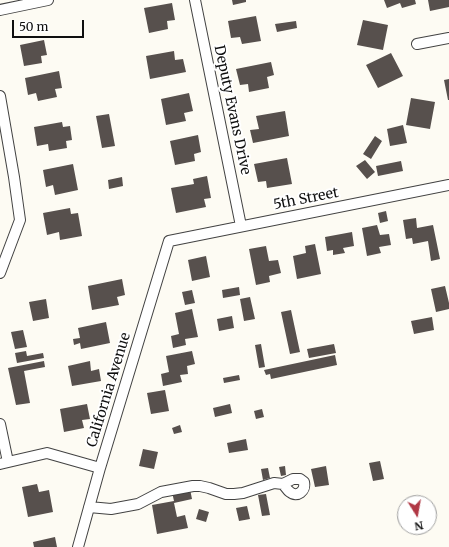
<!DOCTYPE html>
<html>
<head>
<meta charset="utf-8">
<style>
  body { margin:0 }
  #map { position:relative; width:449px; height:547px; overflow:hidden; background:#fdfbf3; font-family:Merriweather,serif }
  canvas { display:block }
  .north { position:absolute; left:397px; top:495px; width:40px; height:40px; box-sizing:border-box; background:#fff; border:1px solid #9f9f9f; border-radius:50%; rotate:169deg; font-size:11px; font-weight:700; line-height:16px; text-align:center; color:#0f0f0f }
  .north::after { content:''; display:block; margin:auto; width:14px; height:18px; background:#b03744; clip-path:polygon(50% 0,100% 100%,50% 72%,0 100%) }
  .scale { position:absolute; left:12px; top:20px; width:72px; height:18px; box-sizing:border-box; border:2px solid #0f0f0f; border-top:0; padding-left:5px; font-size:12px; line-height:14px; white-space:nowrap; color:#0f0f0f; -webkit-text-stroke:3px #fff; paint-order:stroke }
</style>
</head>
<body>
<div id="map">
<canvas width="449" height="547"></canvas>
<div class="north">N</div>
<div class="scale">50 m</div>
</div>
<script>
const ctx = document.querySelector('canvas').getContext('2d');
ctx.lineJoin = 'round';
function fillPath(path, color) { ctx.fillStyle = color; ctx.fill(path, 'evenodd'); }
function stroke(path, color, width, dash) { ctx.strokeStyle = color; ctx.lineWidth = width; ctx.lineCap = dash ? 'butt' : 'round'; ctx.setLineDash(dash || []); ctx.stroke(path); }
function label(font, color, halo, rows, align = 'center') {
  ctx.font = font + ' Merriweather,serif'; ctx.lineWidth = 4; ctx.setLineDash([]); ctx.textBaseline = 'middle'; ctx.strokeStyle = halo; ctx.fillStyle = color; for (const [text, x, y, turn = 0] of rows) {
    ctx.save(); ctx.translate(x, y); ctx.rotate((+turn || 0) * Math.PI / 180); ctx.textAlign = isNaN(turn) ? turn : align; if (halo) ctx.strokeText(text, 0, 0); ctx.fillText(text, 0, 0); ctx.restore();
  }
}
const building = new Path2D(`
  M232,0H246V2L233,5Z
  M384,0H415L416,4L402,8L400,3L387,8Z
  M428,0H449V7L430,11Z
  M172,3L175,20L167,21L168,29L149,33L144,8Z
  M256,16L261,41L242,44L240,37L231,38L228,21Z
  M363,20L388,25L383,50L357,45Z
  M296,21L297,28L277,32L275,24Z
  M44,40L47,55L41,56L42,63L24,66L20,45Z
  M174,51L175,60L183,59L186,72L150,79L146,56Z
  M391,53L403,76L378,88L366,65Z
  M271,62L274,75L267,77L269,88L249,92L248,84L240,85L236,69Z
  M59,71L62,88L55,89L57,97L38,101L36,93L28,95L25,78Z
  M449,79V100H448L444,80Z
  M189,93L193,111L184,113L186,121L166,125L161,99Z
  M411,98L435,102L430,129L406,125Z
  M285,111L289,136L253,143L250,130L259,129L256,116Z
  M109,114L115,146L102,148L96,116Z
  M62,122L63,127L70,126L72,140L66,141L67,148L49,151L48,144L37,146L34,127Z
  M403,125L407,143L390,146L387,129Z
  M198,135L201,152L194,154L195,161L175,165L170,141Z
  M375,136L382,141L371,159L363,154Z
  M287,158L292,184L267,188L266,181L258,182L254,164Z
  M365,160L375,172L367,179L356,166Z
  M401,161L403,171L378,176L376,166Z
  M73,164L78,190L55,195L53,185L46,187L43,170Z
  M207,176L211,198L204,199L206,207L176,213L171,188L194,184L193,179Z
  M122,177L123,186L109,189L108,180Z
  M70,208L71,214L78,213L82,236L60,240L59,232L47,235L43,213Z
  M386,211L388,221L380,223L378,213Z
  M416,218L417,228L433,225L440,259L431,261L428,241L413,244L412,238L406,239L403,220Z
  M377,225L380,235L389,234L391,245L379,247L381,253L367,256L362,228Z
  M352,232L354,246L343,248L345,253L333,255V250L327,251L325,237Z
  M315,244L321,274L297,279L293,256L306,253L305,246Z
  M266,246L269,261L278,260L281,273L269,276L270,282L256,285L249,249Z
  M206,256L210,277L192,281L188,260Z
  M122,279L125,295L117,297L119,305L92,310L88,286Z
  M445,286L449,303V309L436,312L431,289Z
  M239,287L240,295L223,298L222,290Z
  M192,290L195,303L185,305L182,292Z
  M250,297L255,319L244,321L240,299Z
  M46,299L49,318L33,321L29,302Z
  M192,309L198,337L185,339L186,345L173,348L171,336L179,334L175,313Z
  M291,310L300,352L290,354L281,312Z
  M232,316L234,328L219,331L217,319Z
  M432,317L434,330L414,334L411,321Z
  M106,322L110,343L81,349L80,343L74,345L73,339L80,338L78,328Z
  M23,330L27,347L15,349L11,332Z
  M261,344L265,367L259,368L255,345Z
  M334,344L336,353L309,358L307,349Z
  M26,351L27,356L43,353L44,358L17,363L15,353Z
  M192,351L195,364L187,366L188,374L180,375L182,382L163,386L161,374L169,372L166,356Z
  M335,355L337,365L271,379L270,374L266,375L264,370Z
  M44,361L45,367L24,371L30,403L16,405L8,368Z
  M90,361L91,371L99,369L101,381L72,386L68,366Z
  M239,375L240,380L224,383L223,378Z
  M165,390L169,411L151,414L147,393Z
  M87,404L90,419L82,420L84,428L64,432L60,409Z
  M230,404L232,413L215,417L213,408Z
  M262,409L264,417L256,419L254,411Z
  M180,425L182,432L174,434L172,428Z
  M246,439L248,450L229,453L227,443Z
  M143,449L158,452L154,469L139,466Z
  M380,461L384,479L373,481L369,463Z
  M285,466L286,475L281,476L279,467Z
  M326,466L329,485L315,487L311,469Z
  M268,468L270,478L263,480L261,469Z
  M37,484L39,492L49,490L53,512L28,517L22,487Z
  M190,489L192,499L174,503L177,517L185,515L188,528L157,534L152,505L174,501L172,492Z
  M266,494L270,515L262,516L258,495Z
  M247,506L250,519L239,521L236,508Z
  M199,509L209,512L206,522L196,519Z
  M55,537L57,547H34L33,542Z`);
const minor = new Path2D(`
  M195,0L241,226
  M0,10L48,0
  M417,44L449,38
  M0,96L14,177L20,220L0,273
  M0,424L8,462
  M0,464L47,453L100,468
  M89,507L111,509L138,504L161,492L193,486H200L209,488L226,494H234L243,493L274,483L283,484L293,479H300L304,482C306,491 297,498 290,492C287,490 285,486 283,484
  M78,547L100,468L169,241L449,185`);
const streetNames = [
  ["Deputy Evans Drive",232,110,78],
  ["5th Street",306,199,-11],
  ["California Avenue",109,390,-73]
];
fillPath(building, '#57504d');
stroke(minor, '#424242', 12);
stroke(minor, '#fff', 10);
label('14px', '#0f0f0f', '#fff', streetNames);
</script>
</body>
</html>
